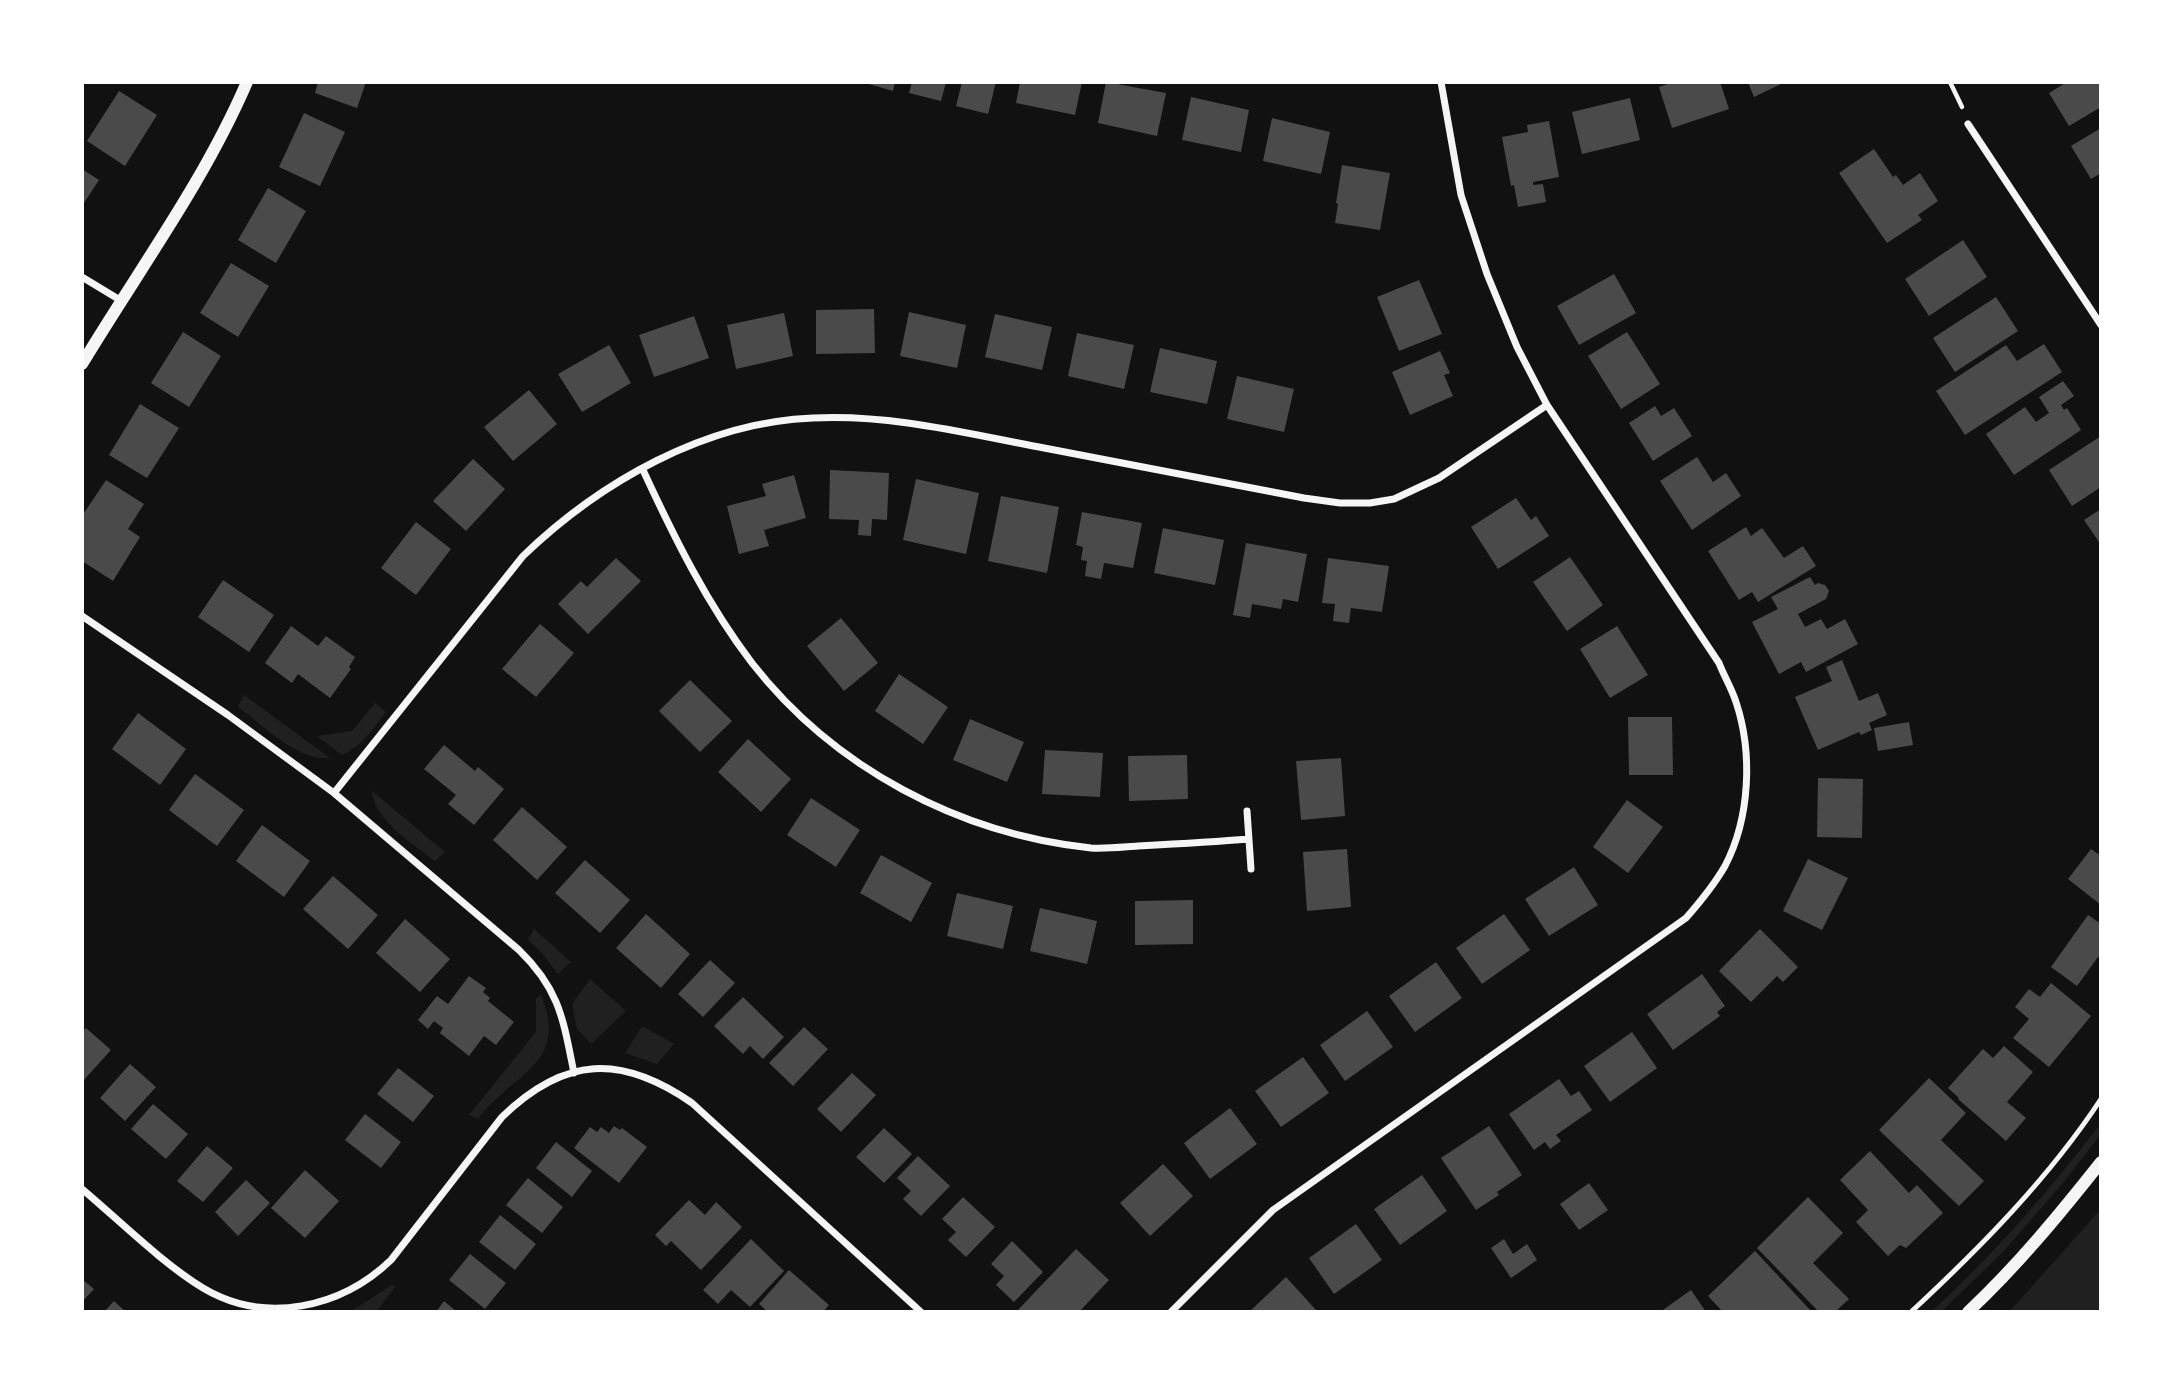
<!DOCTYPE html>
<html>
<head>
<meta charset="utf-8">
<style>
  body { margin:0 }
  #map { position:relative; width:2183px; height:1394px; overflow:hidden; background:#111; font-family:Rubik,sans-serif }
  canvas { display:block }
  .frame { position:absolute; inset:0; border:84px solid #fff; pointer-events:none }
</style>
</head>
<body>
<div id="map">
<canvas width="2183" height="1394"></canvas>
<div class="frame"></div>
</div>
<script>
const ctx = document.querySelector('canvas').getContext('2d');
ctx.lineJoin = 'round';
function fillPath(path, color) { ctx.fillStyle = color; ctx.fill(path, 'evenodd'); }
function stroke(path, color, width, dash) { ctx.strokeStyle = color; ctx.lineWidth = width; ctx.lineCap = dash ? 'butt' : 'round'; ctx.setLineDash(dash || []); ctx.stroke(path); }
const green = new Path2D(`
  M244,695L330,758C298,762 263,725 238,707Z
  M375,703L386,712C373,729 362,746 342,755L317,736L352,731Z
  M371,790L445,852L435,861C411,842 377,823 371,790Z
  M534,929L571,962L558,974L542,953L528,940Z
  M590,979L626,1011L591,1044L577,1029L572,1004Z
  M541,995C570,1065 512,1073 478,1119L469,1115L536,1032V998Z
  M642,1026L674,1044L657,1064L625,1053Z
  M2101,1123V1134L2063,1183L2003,1252L1941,1312H1931C1994,1254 2049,1191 2101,1123Z
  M2101,1209V1312H2009Z
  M392,1285L396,1286L376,1312H350Z`);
const building = new Path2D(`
  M318,82H366L357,108L315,93Z
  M862,82H895L893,91Z
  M912,82H946L941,101L909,93Z
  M962,82H996L988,114L956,106Z
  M1020,82H1082L1075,115L1016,103Z
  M1106,82L1166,93L1157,136L1098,123Z
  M1673,82H1720L1729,109L1672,128L1659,87Z
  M1748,82H1785L1754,97Z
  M2067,82H2101V107L2069,126L2049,93Z
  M119,91L157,115L125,166L87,141Z
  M1191,97L1249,110L1241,152L1182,140Z
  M1630,98L1640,140L1582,154L1572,112Z
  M304,113L345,132L320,186L279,167Z
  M1272,118L1330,132L1321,174L1263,161Z
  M1549,121L1559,177L1533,182V185L1543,184L1546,202L1518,207L1514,185L1511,186L1502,137L1528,132L1527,125Z
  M2101,128V173L2091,179L2071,146Z
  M1874,149L1893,177L1896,175L1903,185L1920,173L1938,201L1918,215L1922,220L1887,243L1839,173Z
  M1342,165L1390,173L1380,230L1335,223L1338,204L1336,203Z
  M82,169L99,180L82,206Z
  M268,188L306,211L276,263L238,240Z
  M1963,240L1987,277L1929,316L1905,279Z
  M231,263L269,286L238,337L200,313Z
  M1614,274L1636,313L1579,345L1557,306Z
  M1419,280L1442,334L1399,351L1377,297Z
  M1996,297L2018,331L1955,372L1933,338Z
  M874,309L875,353L816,354V310Z
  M909,312L966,325L957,368L900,356Z
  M784,313L793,356L736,369L727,325Z
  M995,314L1052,327L1042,370L985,357Z
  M694,316L709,358L654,377L639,335Z
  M183,332L221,356L189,407L151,383Z
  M1627,332L1660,384L1621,409L1588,356Z
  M1077,333L1134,345L1124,389L1068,376Z
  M2044,344L2062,372L1965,435L1936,391L2006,345L2017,361Z
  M609,345L631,383L582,412L558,374Z
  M1160,348L1217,361L1207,404L1150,392Z
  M1440,351L1450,373L1444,375L1453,396L1410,415L1392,372Z
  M1237,376L1294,389L1284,432L1227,419Z
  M2063,381L2074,396L2061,405L2064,410L2067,408L2081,430L2014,475L1986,434L2025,407L2036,422L2049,413L2039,397Z
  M529,390L557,424L513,461L484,427Z
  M140,404L179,428L147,478L109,455Z
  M1655,406L1661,416L1674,408L1692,436L1653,461L1629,423Z
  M2101,436V487L2072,506L2049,470Z
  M1697,457L1713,482L1726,473L1741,496L1692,530L1660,481Z
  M473,459L505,489L466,531L433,501Z
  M830,470L889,473L887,520L872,519L871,536L858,535L859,520L829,519Z
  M794,475L806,518L764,530L769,546L739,554L727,506L766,496L762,484Z
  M916,479L979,493L966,554L903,540Z
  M106,480L144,504L128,529L140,537L113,581L82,561V516Z
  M1001,496L1059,507L1047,573L988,561Z
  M1516,498L1531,520L1536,516L1549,536L1498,569L1471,527Z
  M2101,509V545L2084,520Z
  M1082,512L1142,523L1133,568L1104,563L1101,579L1085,576L1087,561L1081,560L1083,547L1076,545Z
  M416,522L451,549L416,595L381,568Z
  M1746,527L1751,536L1762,528L1784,558L1803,546L1816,566L1758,602L1752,592L1739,600L1708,551Z
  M1163,528L1224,540L1215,585L1154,573Z
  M1246,543L1307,554L1298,602L1283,599L1281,609L1252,604L1250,618L1233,615Z
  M1570,557L1603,605L1567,631L1533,582Z
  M616,558L641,581L588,634L558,604L581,581L587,587Z
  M1328,558L1389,566L1382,612L1351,608L1349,623L1333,621L1335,604L1322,603Z
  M1810,577L1815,585L1818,583L1825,585L1829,591L1826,599L1798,614L1805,627L1821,619L1827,629L1845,619L1858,644L1806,672L1801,662L1779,674L1752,622L1778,609L1771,597Z
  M223,580L274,615L249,652L198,617Z
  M841,618L878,663L844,691L807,646Z
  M540,624L574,653L536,697L502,669Z
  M291,626L318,646L326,636L355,657L349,667L351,669L330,698L298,674L292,683L265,663Z
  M1617,626L1648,675L1610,698L1580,649Z
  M1842,660L1859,701L1878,693L1887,715L1869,723L1872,730L1861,735L1859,732L1818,750L1795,697L1832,681L1826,667Z
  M899,674L948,707L923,744L875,711Z
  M690,680L732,721L700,752L659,711Z
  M138,713L186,749L160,785L112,749Z
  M1628,717H1672L1673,775H1629Z
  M970,719L1024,742L1007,782L953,760Z
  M1909,722L1913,745L1878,751L1874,728Z
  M748,739L791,779L761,812L718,772Z
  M444,745L475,771L478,767L504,789L474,825L448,804L456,795L424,769Z
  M1045,750L1103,753L1100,797L1042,794Z
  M1187,755L1188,799L1129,801L1128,756Z
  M1341,758L1345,816L1301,820L1296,761Z
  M195,774L244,810L217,846L169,810Z
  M1818,778L1863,779L1862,838L1817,837Z
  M811,798L860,830L836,867L787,835Z
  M1627,800L1663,827L1628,873L1593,847Z
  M522,807L567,847L537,880L493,840Z
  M262,825L310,861L284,897L236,861Z
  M1347,849L1351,907L1307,911L1303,852Z
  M2091,849L2101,856V905L2068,879Z
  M881,855L932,883L911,922L860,893Z
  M1808,859L1848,878L1822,930L1783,911Z
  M585,860L630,900L600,933L555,893Z
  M1574,867L1598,905L1549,936L1525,899Z
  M333,876L378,915L348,949L303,909Z
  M957,893L1013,906L1003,949L947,936Z
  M1193,900V944L1135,945V901Z
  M1040,908L1097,921L1087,964L1030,951Z
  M646,914L690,954L661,988L616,948Z
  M1504,914L1530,950L1482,984L1456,948Z
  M2088,915L2101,924V958L2098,957L2077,986L2051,967Z
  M405,919L450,959L420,992L376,953Z
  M1760,929L1798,967L1783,982L1777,976L1751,1002L1719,971Z
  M710,960L735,983L703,1017L678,994Z
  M1436,962L1462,998L1415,1032L1389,996Z
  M1702,974L1725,1006L1717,1012L1720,1016L1673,1050L1647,1014Z
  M469,976L486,988L483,992L490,998L488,1001L514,1022L496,1045L484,1036L469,1056L440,1033L443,1028L434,1021L428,1029L418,1020L437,996L448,1004Z
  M2051,983L2091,1016L2049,1067L2013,1038L2029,1019L2015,1007L2029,989L2040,997Z
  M743,997L784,1037L763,1059L750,1046L743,1054L714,1026Z
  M1367,1011L1393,1047L1345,1081L1320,1045Z
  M804,1027L828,1049L793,1086L769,1063Z
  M86,1028L111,1050L82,1082V1032Z
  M1632,1032L1657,1068L1610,1102L1584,1066Z
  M2004,1046L2033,1072L2007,1102L2026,1118L2006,1141L1958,1099L1959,1098L1948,1088L1983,1049L1993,1058Z
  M1303,1057L1329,1093L1281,1127L1255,1091Z
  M130,1064L156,1087L125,1121L100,1098Z
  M398,1068L434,1096L413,1122L377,1094Z
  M852,1073L876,1095L841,1132L817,1109Z
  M1929,1078L1966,1113L1941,1140L1984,1181L1959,1206L1879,1130Z
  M1559,1079L1571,1096L1579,1091L1592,1110L1556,1135L1561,1141L1550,1149L1545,1142L1534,1150L1509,1114Z
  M153,1104L188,1134L166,1159L131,1129Z
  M1230,1108L1257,1144L1210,1179L1184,1143Z
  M365,1114L401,1142L381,1168L345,1140Z
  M614,1126L620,1130L622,1128L647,1147L619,1183L574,1148L590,1127L597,1132L601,1127L609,1133Z
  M1489,1126L1522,1175L1497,1192L1499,1195L1476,1210L1441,1158Z
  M884,1128L912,1154L884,1183L856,1157Z
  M556,1142L592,1171L572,1197L536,1168Z
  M207,1146L233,1168L203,1202L177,1181Z
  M1870,1151L1909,1193L1917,1185L1943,1213L1906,1248L1900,1245L1888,1256L1856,1222L1868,1210L1840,1180Z
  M918,1156L950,1186L921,1216L903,1199L911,1191L897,1178Z
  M1163,1164L1193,1196L1150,1236L1120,1203Z
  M305,1170L339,1201L305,1238L271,1208Z
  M1422,1175L1447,1211L1400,1245L1374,1209Z
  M528,1178L563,1207L542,1233L506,1205Z
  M246,1180L270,1203L238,1236L215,1212Z
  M1589,1183L1608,1210L1579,1230L1560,1204Z
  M963,1197L995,1227L966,1257L948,1240L956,1232L942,1219Z
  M1808,1197L1843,1233L1813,1263L1849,1299L1835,1312H1819L1757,1248Z
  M689,1200L705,1215L716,1202L742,1227L701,1270L671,1241L666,1246L655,1235Z
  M500,1215L536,1244L515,1270L479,1242Z
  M1356,1224L1382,1260L1334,1294L1309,1258Z
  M751,1239L784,1271L750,1307L731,1290L718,1304L703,1290Z
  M1504,1239L1513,1254L1527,1244L1537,1260L1511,1278L1491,1248Z
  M1012,1241L1043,1272L1014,1302L996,1285L1004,1276L991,1264Z
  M1076,1249L1109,1280L1079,1312H1016Z
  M1755,1251L1812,1312H1723L1708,1296Z
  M470,1254L506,1283L485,1309L449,1280Z
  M789,1270L829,1305L823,1312H768L759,1304Z
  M1286,1277L1316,1310L1314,1312H1249Z
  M82,1279L94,1289L82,1302Z
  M1691,1290L1706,1312H1660Z
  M114,1301L126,1312H104Z
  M444,1301L457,1312H436Z`);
const path = new Path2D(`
  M1950,82L1962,107`);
const service = new Path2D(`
  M1911,1312C1980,1248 2049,1178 2101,1099`);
const minor = new Path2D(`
  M1968,124L2101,325
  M82,277L120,300
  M643,470C674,537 707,604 752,663C834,768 959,834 1091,848C1106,849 1123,847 1138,846C1175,844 1212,842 1249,839
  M82,616L228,715L334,793L519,950C560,990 563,1019 574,1073
  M334,793L523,556C600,482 705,422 813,418C889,414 965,433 1039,447C1127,464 1215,481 1304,498L1340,503H1370L1394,499L1439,478L1547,405
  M1247,811L1251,869
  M82,1189C120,1221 162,1263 203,1288C265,1325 341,1308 391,1260L502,1117C565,1056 621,1054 692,1103L921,1312
  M1171,1312L1273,1210L1686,918C1701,901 1714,885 1725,866C1750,818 1753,753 1736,702C1732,689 1724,676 1719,663L1547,405L1517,347L1487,274L1461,195L1441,82`);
const tertiary = new Path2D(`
  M82,364C138,271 204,182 247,82
  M1968,1312C2017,1266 2059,1215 2101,1162`);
fillPath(green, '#202020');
fillPath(building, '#4a4a4a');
stroke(path, '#f5f5f5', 4.5);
stroke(service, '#f5f5f5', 5);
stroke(minor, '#f5f5f5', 7);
stroke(tertiary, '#f5f5f5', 12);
</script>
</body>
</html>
